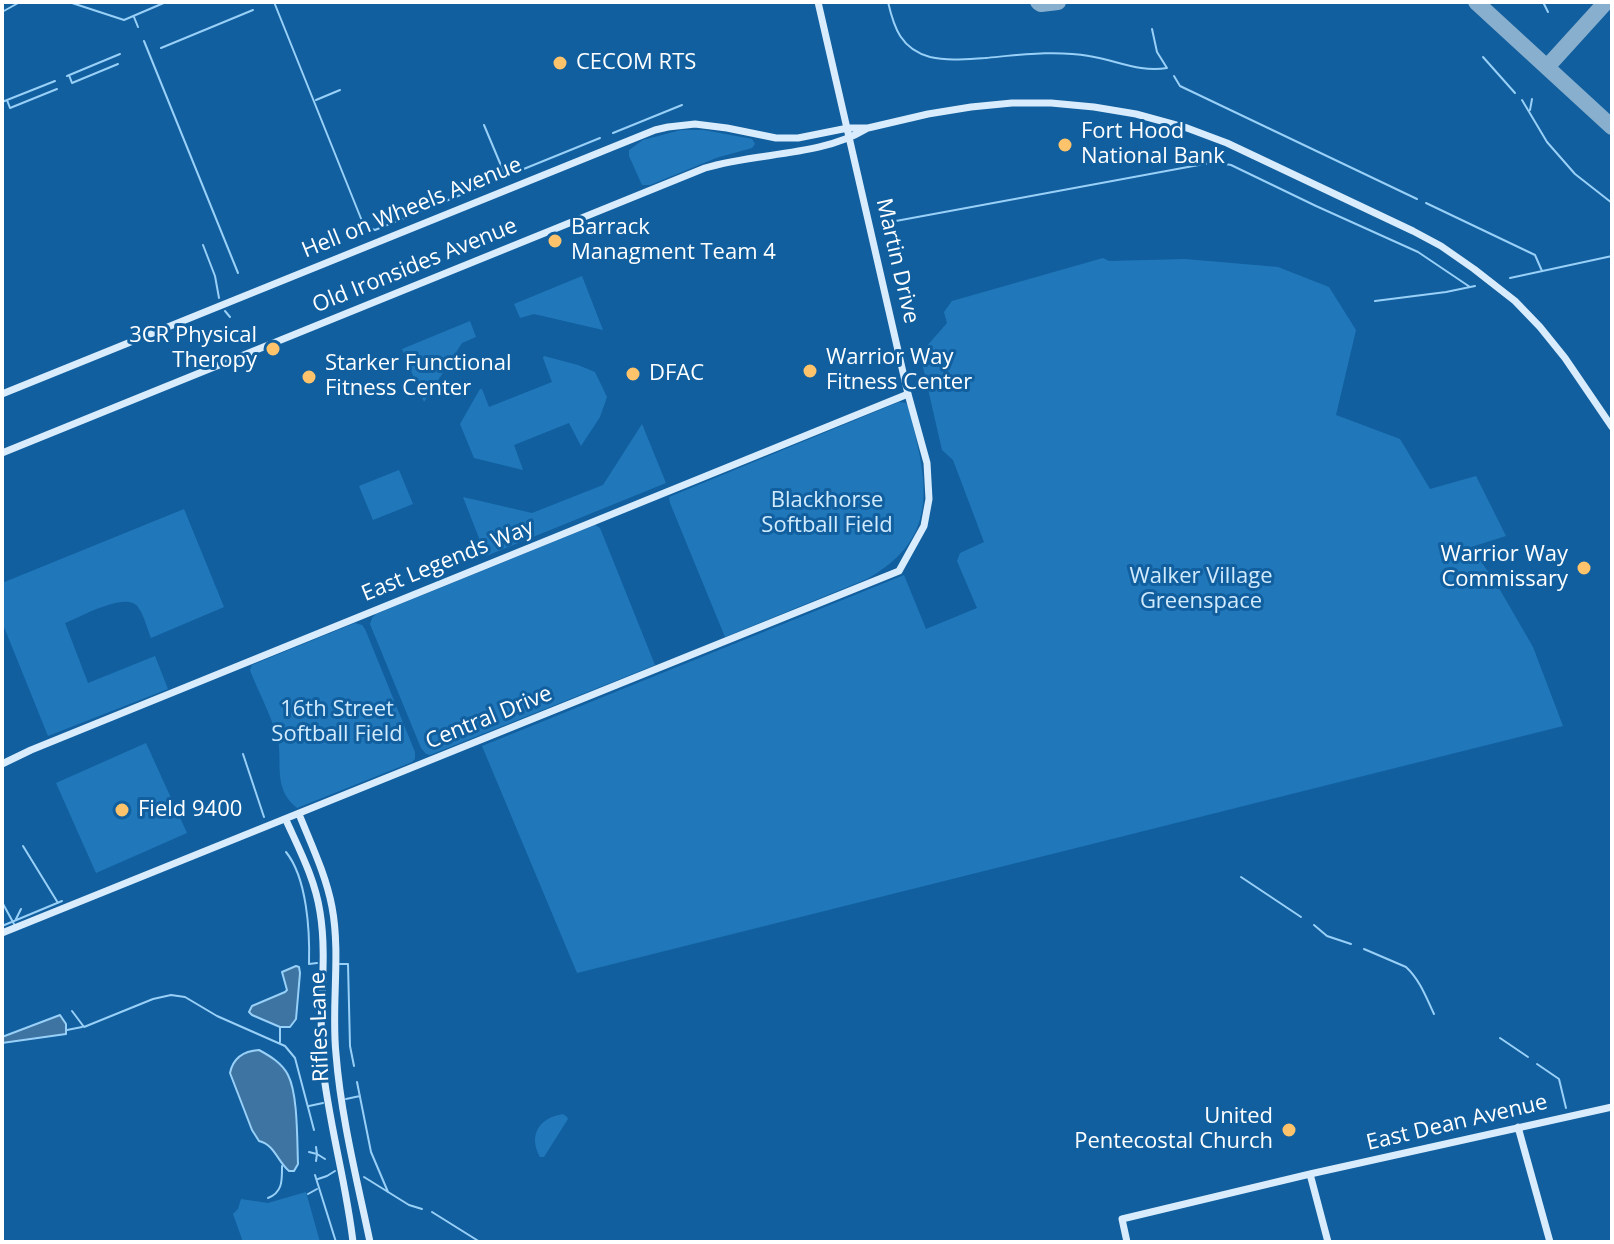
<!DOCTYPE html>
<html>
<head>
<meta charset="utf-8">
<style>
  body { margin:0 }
  #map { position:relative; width:1614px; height:1244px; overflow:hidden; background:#115f9e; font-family:"Open Sans",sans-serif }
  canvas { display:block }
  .frame { position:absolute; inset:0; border:4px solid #fff; pointer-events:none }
</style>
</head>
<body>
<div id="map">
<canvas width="1614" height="1244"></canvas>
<div class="frame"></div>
</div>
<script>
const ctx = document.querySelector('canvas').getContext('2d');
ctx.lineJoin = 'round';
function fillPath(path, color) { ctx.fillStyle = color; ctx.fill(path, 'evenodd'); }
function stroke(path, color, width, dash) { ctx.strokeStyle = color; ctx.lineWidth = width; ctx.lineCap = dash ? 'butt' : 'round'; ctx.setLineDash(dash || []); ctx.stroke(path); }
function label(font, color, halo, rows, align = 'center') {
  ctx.font = font + ' "Open Sans",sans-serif'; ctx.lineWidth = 6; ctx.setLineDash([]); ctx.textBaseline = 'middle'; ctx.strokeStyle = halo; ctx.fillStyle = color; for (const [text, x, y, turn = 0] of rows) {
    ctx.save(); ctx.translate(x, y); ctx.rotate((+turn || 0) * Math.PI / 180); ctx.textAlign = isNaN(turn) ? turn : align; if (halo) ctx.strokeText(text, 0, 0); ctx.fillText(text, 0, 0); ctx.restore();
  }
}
const green = new Path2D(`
  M681,130H704L752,139L755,144L752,148L716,158L650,185H642L629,156V150L643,140Z
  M1103,258L1109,261L1185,259L1278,267L1329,287L1356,330L1336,415L1400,439L1430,489L1476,476L1506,536L1471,547L1496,583L1533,647L1563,726L577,973L482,746L904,575L926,629L977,608L957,561L960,553L984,542L953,460L942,450L920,354L947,323L944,312L952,301Z
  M582,276L603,330L534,314L520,318L514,304Z
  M470,321L476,337L462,343L424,402L402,349Z
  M544,356L578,365L595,372L607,397L600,417L581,446L569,423L514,445L523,470L474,458L460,424L480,389H482L489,407L552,382L543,358Z
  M899,402L906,403L908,406C926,478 944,536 867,579L725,637L670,503L669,497Z
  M642,424L666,483L486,556L463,497L532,513L603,485Z
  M399,470L413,504L373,520L359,486Z
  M184,509L224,607L151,638C147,628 144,615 138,607C126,591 81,617 65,623L88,683L155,656L168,689L48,736L2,622V583Z
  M595,525L600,528L655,665L430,755L426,754L421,748L370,624L372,618L376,614Z
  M355,623L362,625L365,629L415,752V759L412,762L297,808C271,787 284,761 277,736C270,713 258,691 250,670L252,665Z
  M146,743L187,833L96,873L56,783Z
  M563,1114L567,1117L568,1119L544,1157H540C528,1135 539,1118 563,1114Z
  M306,1192L320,1242H243L233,1214L238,1209L241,1199L268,1203Z`);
const water = new Path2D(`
  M296,966L299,967L300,973L296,1019L290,1027H280L252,1015L249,1012L252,1006L285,992L287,990L282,972Z
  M60,1015L66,1024V1034L2,1043V1037Z
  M259,1050C270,1056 282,1063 288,1075C298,1094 297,1140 298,1164L294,1171H289C277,1161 275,1145 259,1141L252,1130L230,1073C233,1058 244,1051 259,1050Z`);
const stream = new Path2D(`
  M69,2L124,20L166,2
  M274,2L364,226L375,230L480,187
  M888,2C894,28 901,49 930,57C948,61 967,59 985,58C1019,55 1055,50 1089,56C1116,60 1140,73 1167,68L1157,52L1152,29
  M1543,2L1548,12
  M2,12L20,2
  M134,17L138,27
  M144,41L238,273
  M161,48L253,10
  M1483,57L1515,93
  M69,75L72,83L118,64
  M67,76L120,54
  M1174,76L1180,86L1417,199
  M7,100L10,108L57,89
  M316,100L340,90
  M1522,100L1547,142L1575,174L1612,203
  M2,102L55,81
  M1530,110L1532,99
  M484,125L505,175
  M613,133L682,105
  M504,177L600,138
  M1426,203L1535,255L1542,271
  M885,223L1215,162L1231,165L1316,206L1418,252L1470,287
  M203,245L215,276L219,298
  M1510,278L1612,256
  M1375,301L1446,292L1475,286
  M225,311L230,317
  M243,754L264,817
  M23,846L58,903
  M286,852C307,878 310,931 309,964L317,963
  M1241,877L1301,917
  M2,902L14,924
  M16,919L21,909
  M1314,925L1327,936L1351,944
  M2,926L62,901
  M1364,949L1406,967C1420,980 1426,997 1434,1014
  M340,964H348L350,1046L354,1066
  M72,1011L84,1027L153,999L171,995L185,997L217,1016L285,1046L295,1058L314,1130
  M280,1027V1042
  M67,1030L82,1027
  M1500,1038L1528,1057
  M1537,1064L1559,1079L1566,1108
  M357,1082L371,1152L388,1192
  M346,1099L360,1096
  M309,1106L323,1103
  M316,1147L317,1154L325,1159
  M309,1152L317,1154L316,1161
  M315,1175L336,1242
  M364,1177L409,1205L422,1209
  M318,1179L327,1176L335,1171
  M308,1194L317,1189
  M268,1198C283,1192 282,1180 282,1166
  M432,1212L480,1242`);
const taxiway = new Path2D(`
  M1038,2L1041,4L1058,2
  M1476,2L1612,127
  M1547,67L1606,2`);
const secondary = new Path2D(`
  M2,394L655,130L668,127L695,124L727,128L776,138H798L848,128H868L928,114L971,107L1012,103H1051L1094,107L1136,114L1187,128L1227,143L1413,231L1441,246L1474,269L1515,301L1540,327L1565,358L1612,427
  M2,453L705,168C757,152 819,157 866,129
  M2,764L31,750L908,394
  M299,814C311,844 326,875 332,907C341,955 331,1006 336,1054C341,1117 357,1180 370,1242
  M286,820C299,849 315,879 320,912C328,960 318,1011 322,1060C328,1121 346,1181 353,1242
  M2,933L899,571L924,526L929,499L927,463L908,394L818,2
  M1518,1127L1550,1242
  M1310,1174L1328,1242
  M1127,1242L1122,1219L1310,1174L1612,1107`);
const markers = [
  [560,63,8,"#ffc46b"],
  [1065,145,8,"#ffc46b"],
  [555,241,8,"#ffc46b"],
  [273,349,8,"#ffc46b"],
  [810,371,8,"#ffc46b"],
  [633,374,8,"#ffc46b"],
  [309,377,8,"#ffc46b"],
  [1584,568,8,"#ffc46b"],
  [122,810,8,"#ffc46b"],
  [1289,1130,8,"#ffc46b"]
];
const poiNames = [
  ["CECOM RTS",576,63],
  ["Fort Hood",1081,132],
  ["National Bank",1081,157],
  ["Barrack",571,228],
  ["Managment Team 4",571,253],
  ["3CR Physical",257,336,"right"],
  ["Theropy",257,361,"right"],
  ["Warrior Way",826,358],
  ["Fitness Center",826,383],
  ["Starker Functional",325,364],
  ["Fitness Center",325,389],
  ["DFAC",649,374],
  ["Warrior Way",1568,555,"right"],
  ["Commissary",1568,580,"right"],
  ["Field 9400",138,810],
  ["United",1273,1117,"right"],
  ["Pentecostal Church",1273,1142,"right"]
];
const streetNames = [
  ["Hell on Wheels Avenue",412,208,-22],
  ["Martin Drive",897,261,77],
  ["Old Ironsides Avenue",415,266,-22],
  ["East Legends Way",448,561,-22],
  ["Central Drive",489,718,-22],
  ["Rifles Lane",320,1027,-92],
  ["East Dean Avenue",1457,1123,-13]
];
const parkNames = [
  ["Blackhorse",827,501],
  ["Softball Field",827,526],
  ["Walker Village",1201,577],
  ["Greenspace",1201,602],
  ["16th Street",337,710],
  ["Softball Field",337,735]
];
fillPath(green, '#2078bb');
fillPath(water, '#3d74a1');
stroke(water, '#99d0f8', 2);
stroke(stream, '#99d0f8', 2);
stroke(taxiway, '#88afce', 16);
stroke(secondary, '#d8ecfd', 7);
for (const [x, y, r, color] of markers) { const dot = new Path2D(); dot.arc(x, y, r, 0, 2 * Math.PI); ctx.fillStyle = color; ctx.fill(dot); stroke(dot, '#115f9e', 3); }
label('22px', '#fff', '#115f9e', poiNames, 'left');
label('22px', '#fff', '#115f9e', streetNames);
label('22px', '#d0eafe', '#115f9e', parkNames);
</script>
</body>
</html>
